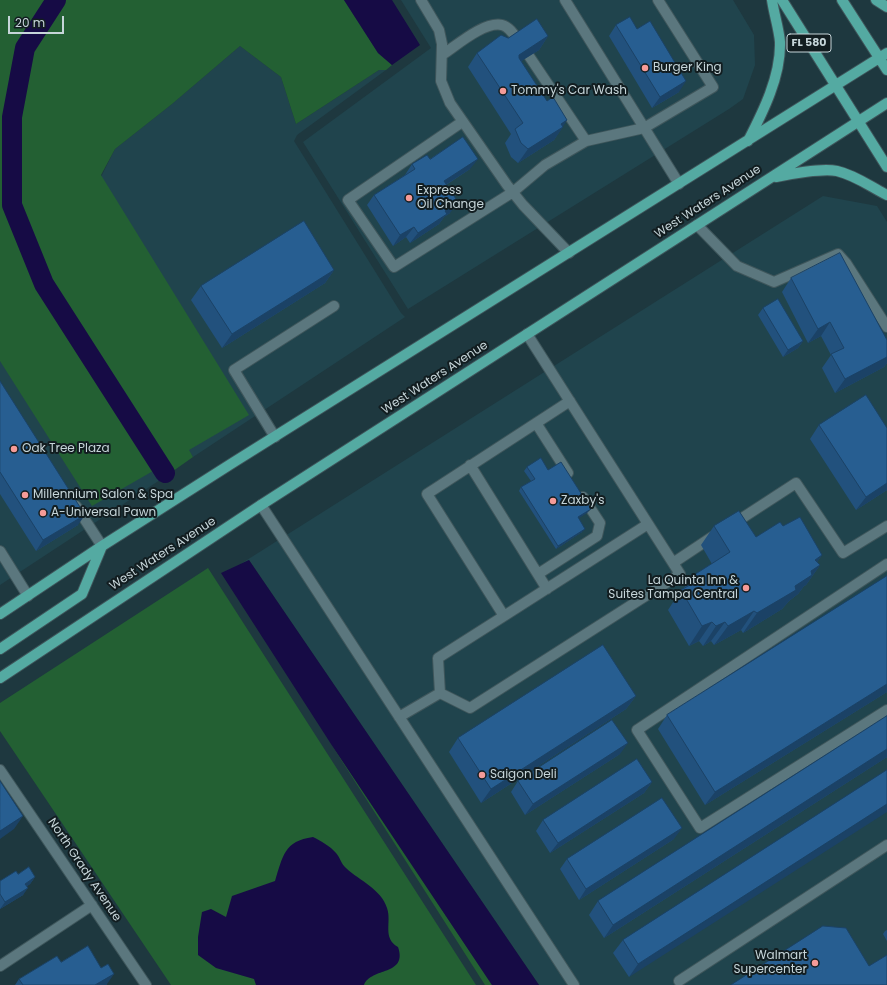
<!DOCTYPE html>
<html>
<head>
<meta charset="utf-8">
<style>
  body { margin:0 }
  #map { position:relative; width:887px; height:985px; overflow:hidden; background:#1e383f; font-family:Poppins,sans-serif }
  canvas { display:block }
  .scale { position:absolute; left:8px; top:16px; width:56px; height:18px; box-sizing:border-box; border:2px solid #c6d5d9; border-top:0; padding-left:5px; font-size:12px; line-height:14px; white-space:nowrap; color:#c6d5d9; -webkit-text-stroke:3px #121d20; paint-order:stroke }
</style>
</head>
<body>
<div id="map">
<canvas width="887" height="985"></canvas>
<div class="scale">20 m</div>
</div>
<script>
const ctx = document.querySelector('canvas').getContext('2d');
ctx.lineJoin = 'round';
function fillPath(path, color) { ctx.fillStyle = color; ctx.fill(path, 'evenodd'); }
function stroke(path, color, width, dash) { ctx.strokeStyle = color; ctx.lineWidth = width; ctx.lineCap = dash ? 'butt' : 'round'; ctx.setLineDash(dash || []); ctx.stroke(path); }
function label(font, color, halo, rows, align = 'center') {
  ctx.font = font + ' Poppins,sans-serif'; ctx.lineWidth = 4; ctx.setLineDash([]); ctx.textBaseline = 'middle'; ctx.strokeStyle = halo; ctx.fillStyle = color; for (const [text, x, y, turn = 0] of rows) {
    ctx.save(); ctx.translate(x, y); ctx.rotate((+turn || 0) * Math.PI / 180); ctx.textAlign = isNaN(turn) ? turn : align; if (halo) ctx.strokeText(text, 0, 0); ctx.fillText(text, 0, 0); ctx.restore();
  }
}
const built = new Path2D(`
  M401,0H733L754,35L755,65L743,99L729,109L408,309L303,142L431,48Z
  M240,46L281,77L296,124L379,70H386L297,135L294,141L401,313L405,317L193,457L114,338L95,189L115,149L172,104Z
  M823,196L877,206L887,222V985H539L249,560L239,565Z
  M34,261L166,476L0,585V286Z`);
const green = new Path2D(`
  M0,0H344L378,53L392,65L386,70H379L296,124L281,77L240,46L172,104L115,149L101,175L249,415L189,450L193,457L166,476L160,467L92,506L0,361Z
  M208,568L476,985H171L0,731V703Z
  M331,744L492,985H485Z`);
const water = new Path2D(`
  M344,0H392L420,45L392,65L378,53Z
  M249,560L539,985H492L331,744L221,573Z
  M313,837C321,841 330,846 336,853C340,857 341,864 346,868C360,881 381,889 387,908C392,922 382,938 398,947C408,976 371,967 364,985H256L254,979L216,968L198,955V937L202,912L211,909L226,917L232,896L275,881C283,856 284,841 313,837Z`);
const canal = new Path2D(`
  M56,0L25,48L12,117V205L44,284L165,473`);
const minor = new Path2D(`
  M421,0L439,30L442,44L441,81L450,103L507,185L523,205L569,253
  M565,0L679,184
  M442,55C456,46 484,21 502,25C509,27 513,33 517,39
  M529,56L586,141
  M462,122L348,200L394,267L513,192L545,165L586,141L644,128L713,87L658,0
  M697,225L737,266L774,282L838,254L846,263L887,327
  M536,423L568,473
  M275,437L234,370L334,306
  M470,465L547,589
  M261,505L574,985
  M76,506L102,546
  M733,524L796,483L843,553L887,526
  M0,551L28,596
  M673,563L712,537
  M887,564L637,730L700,828L887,710
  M538,574L597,536L600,523L583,497
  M504,616L648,524
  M440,693L438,658L504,616L427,494L570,401
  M399,717L440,693L470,708L680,574L527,334
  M0,770L146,985
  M0,966L92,905
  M679,981L887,845`);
const major = new Path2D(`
  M782,0L887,167
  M842,0L887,70
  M876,0L887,7
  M748,141C763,112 781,76 780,42C779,29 774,14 772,0
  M776,177C790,174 823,168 837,171C855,175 871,187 887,195
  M0,614L102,546L234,462L887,53
  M0,649L82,594L102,546
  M0,678L261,505L887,103`);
const wall = new Path2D(`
  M616,25L637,29L679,92L652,108L609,36Z
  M548,36L539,50L521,61L563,126L554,140L518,163L511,157L505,143L511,134L468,67L477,53L508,38Z
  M430,159L470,169L446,185L450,213L444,217L439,224L410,243L406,237L393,246L367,205L374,195L405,175L412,164Z
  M334,270L325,283L222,348L191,300L201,286Z
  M791,278L887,340V363L884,367L835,393L822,368L831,355L821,336L808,343L782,292Z
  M763,308L803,341L798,348L783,357L758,315Z
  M0,381L78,525L36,551L0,494Z
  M819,425L887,428V490L856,510L810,439Z
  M527,467L548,470L588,512L578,518L582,532L556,549L519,491L521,487L531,481L524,471Z
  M714,526L756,537L783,526L822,555L817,562L820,565L806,585L804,586L798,594L789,601L782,609L743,633L741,630L714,645L711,641L703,646L699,641L689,646L668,610L681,590L684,588L694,575L712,564L701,545Z
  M887,576V692L705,805L658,729L667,715Z
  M636,696L626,709L481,803L449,752L458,738Z
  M887,716V757L604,938L589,915L598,901Z
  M620,754L525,815L511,792L518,781Z
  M887,770L629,977L613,953L623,940Z
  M652,782L644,793L550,853L536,831L543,820Z
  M674,839L579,900L560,869L567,859Z
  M18,874L35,877L30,884L27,886L23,895L0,909V881Z
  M887,930V941L883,934L885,931Z
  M61,962L107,984L106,985H15L19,979Z`);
const shadedWall = new Path2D(`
  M548,36L539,50L509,69L519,55Z
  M686,81L679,92L652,108L660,97Z
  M567,120L562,128L563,127L554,140L518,163L528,149Z
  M478,159L470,169L436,191L444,181Z
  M458,202L450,213L444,217L439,224L410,243L418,233L445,211Z
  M414,227L406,237L393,246L400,235Z
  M334,270L325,283L222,348L232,334Z
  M830,322L821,336L808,343L818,329Z
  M803,341L798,348L783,357L788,350Z
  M887,357V363L884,367L835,393L845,379Z
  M887,483V490L856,510L866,497Z
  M591,509L588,512L575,521L578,517Z
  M85,515L78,525L36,551L43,540Z
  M585,529L582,532L556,549L558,546Z
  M822,555L811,571L820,565L806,585L804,586L798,594L789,601L782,609L743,633L757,613L815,560Z
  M754,611L741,630L714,645L728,626Z
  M712,622L699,641L689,646L702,626Z
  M725,622L711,641L703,646L716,626Z
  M887,684V692L705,805L715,792Z
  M636,696L626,709L481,803L491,789Z
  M628,743L620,754L525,815L533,804Z
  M887,749V757L604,938L613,925Z
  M652,782L644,793L550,853L558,843Z
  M887,804V812L629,977L638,964Z
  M23,816L14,829L0,839V831Z
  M682,828L674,839L579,900L586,889Z
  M35,877L30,884L20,891L25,884Z
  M28,888L23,895L0,909L5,902Z
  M114,974L107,984L106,985H95Z`);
const building = new Path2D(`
  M630,17L637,29L650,21L686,81L660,97L616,25Z
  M537,19L548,36L519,55V58L547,101L553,97L567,120L561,124L563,127L528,149L521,143L515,129L523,123L477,53L501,35L508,38Z
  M463,137L478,159L444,181L458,202L445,211L447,214L418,233L414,227L400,235L374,195L415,169L412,164L427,155L430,159Z
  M304,221L334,270L232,334L201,286Z
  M840,253L887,340V357L845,379L831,354L844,348L830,322L818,329L791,278Z
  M778,299L803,341L788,350L763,308Z
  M0,381L85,515L43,540L0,472Z
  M866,395L887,428V483L866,497L819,425Z
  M541,458L548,470L561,462L591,509L578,517L585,529L558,546L521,487L535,479L527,467Z
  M739,511L756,537L780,522L783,526L800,517L822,555L815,560L820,565L811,571L812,575L795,586L796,590L757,613L754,611L728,626L725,622L716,626L712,622L702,626L681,590L697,581L694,575L730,552L714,526Z
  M887,576V684L715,792L667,715Z
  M603,645L636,696L491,789L458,738Z
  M887,716V749L613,925L598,901Z
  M612,720L628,743L533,804L518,781Z
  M637,759L652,782L558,843L543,820Z
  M887,770V804L638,964L623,940Z
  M0,781L23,816L0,831Z
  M662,798L682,828L586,889L567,859Z
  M29,867L35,877L25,884L28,888L5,902L0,894V881L16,871L18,874Z
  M823,926L846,928L869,966L887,955V985H731Z
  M88,946L101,968L108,964L114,974L95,985H23L19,979L57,956L61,962Z`);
const markers = [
  [645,68,4,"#f59b98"],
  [503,91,4,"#f59b98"],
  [409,198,4,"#f59b98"],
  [14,449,4,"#f59b98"],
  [25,495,4,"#f59b98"],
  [553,501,4,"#f59b98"],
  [43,513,4,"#f59b98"],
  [746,588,4,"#f59b98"],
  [482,775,4,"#f59b98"],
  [815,963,4,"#f59b98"]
];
const shields = [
  [809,43,44]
];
const shieldNames = [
  ["FL 580",809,43]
];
const poiNames = [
  ["Burger King",653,68],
  ["Tommy's Car Wash",511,91],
  ["Express",417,191],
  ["Oil Change",417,205],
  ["Oak Tree Plaza",22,449],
  ["Millennium Salon & Spa",33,495],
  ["Zaxby's",561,501],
  ["A-Universal Pawn",51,513],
  ["La Quinta Inn &",738,581,"right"],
  ["Suites Tampa Central",738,595,"right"],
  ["Saigon Deli",490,775],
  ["Walmart",807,956,"right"],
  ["Supercenter",807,970,"right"]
];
const streetNames = [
  ["West Waters Avenue",708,202,-33],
  ["West Waters Avenue",435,378,-33],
  ["West Waters Avenue",163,554,-33],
  ["North Grady Avenue",84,870,56]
];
fillPath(built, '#20444d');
fillPath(green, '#236033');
fillPath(water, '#160b45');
stroke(canal, '#160b45', 20);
stroke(minor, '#3f565b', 12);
stroke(major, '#3f565b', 12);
stroke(minor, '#5b777e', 10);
stroke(major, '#54aaa2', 10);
fillPath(wall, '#22517d');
fillPath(shadedWall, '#1b4266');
fillPath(building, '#275e91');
stroke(building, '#1b4266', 1);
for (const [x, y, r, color] of markers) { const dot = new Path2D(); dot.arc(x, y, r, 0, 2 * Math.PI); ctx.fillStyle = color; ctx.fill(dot); stroke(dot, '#121d20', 1.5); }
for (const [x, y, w] of shields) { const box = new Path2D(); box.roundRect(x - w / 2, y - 9, w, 18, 3); ctx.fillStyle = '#121d20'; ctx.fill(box); stroke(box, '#c6d5d9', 1); }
label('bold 11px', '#c6d5d9', null, shieldNames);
label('12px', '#c6d5d9', '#121d20', poiNames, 'left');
label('12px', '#c6d5d9', '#121d20', streetNames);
</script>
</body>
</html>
